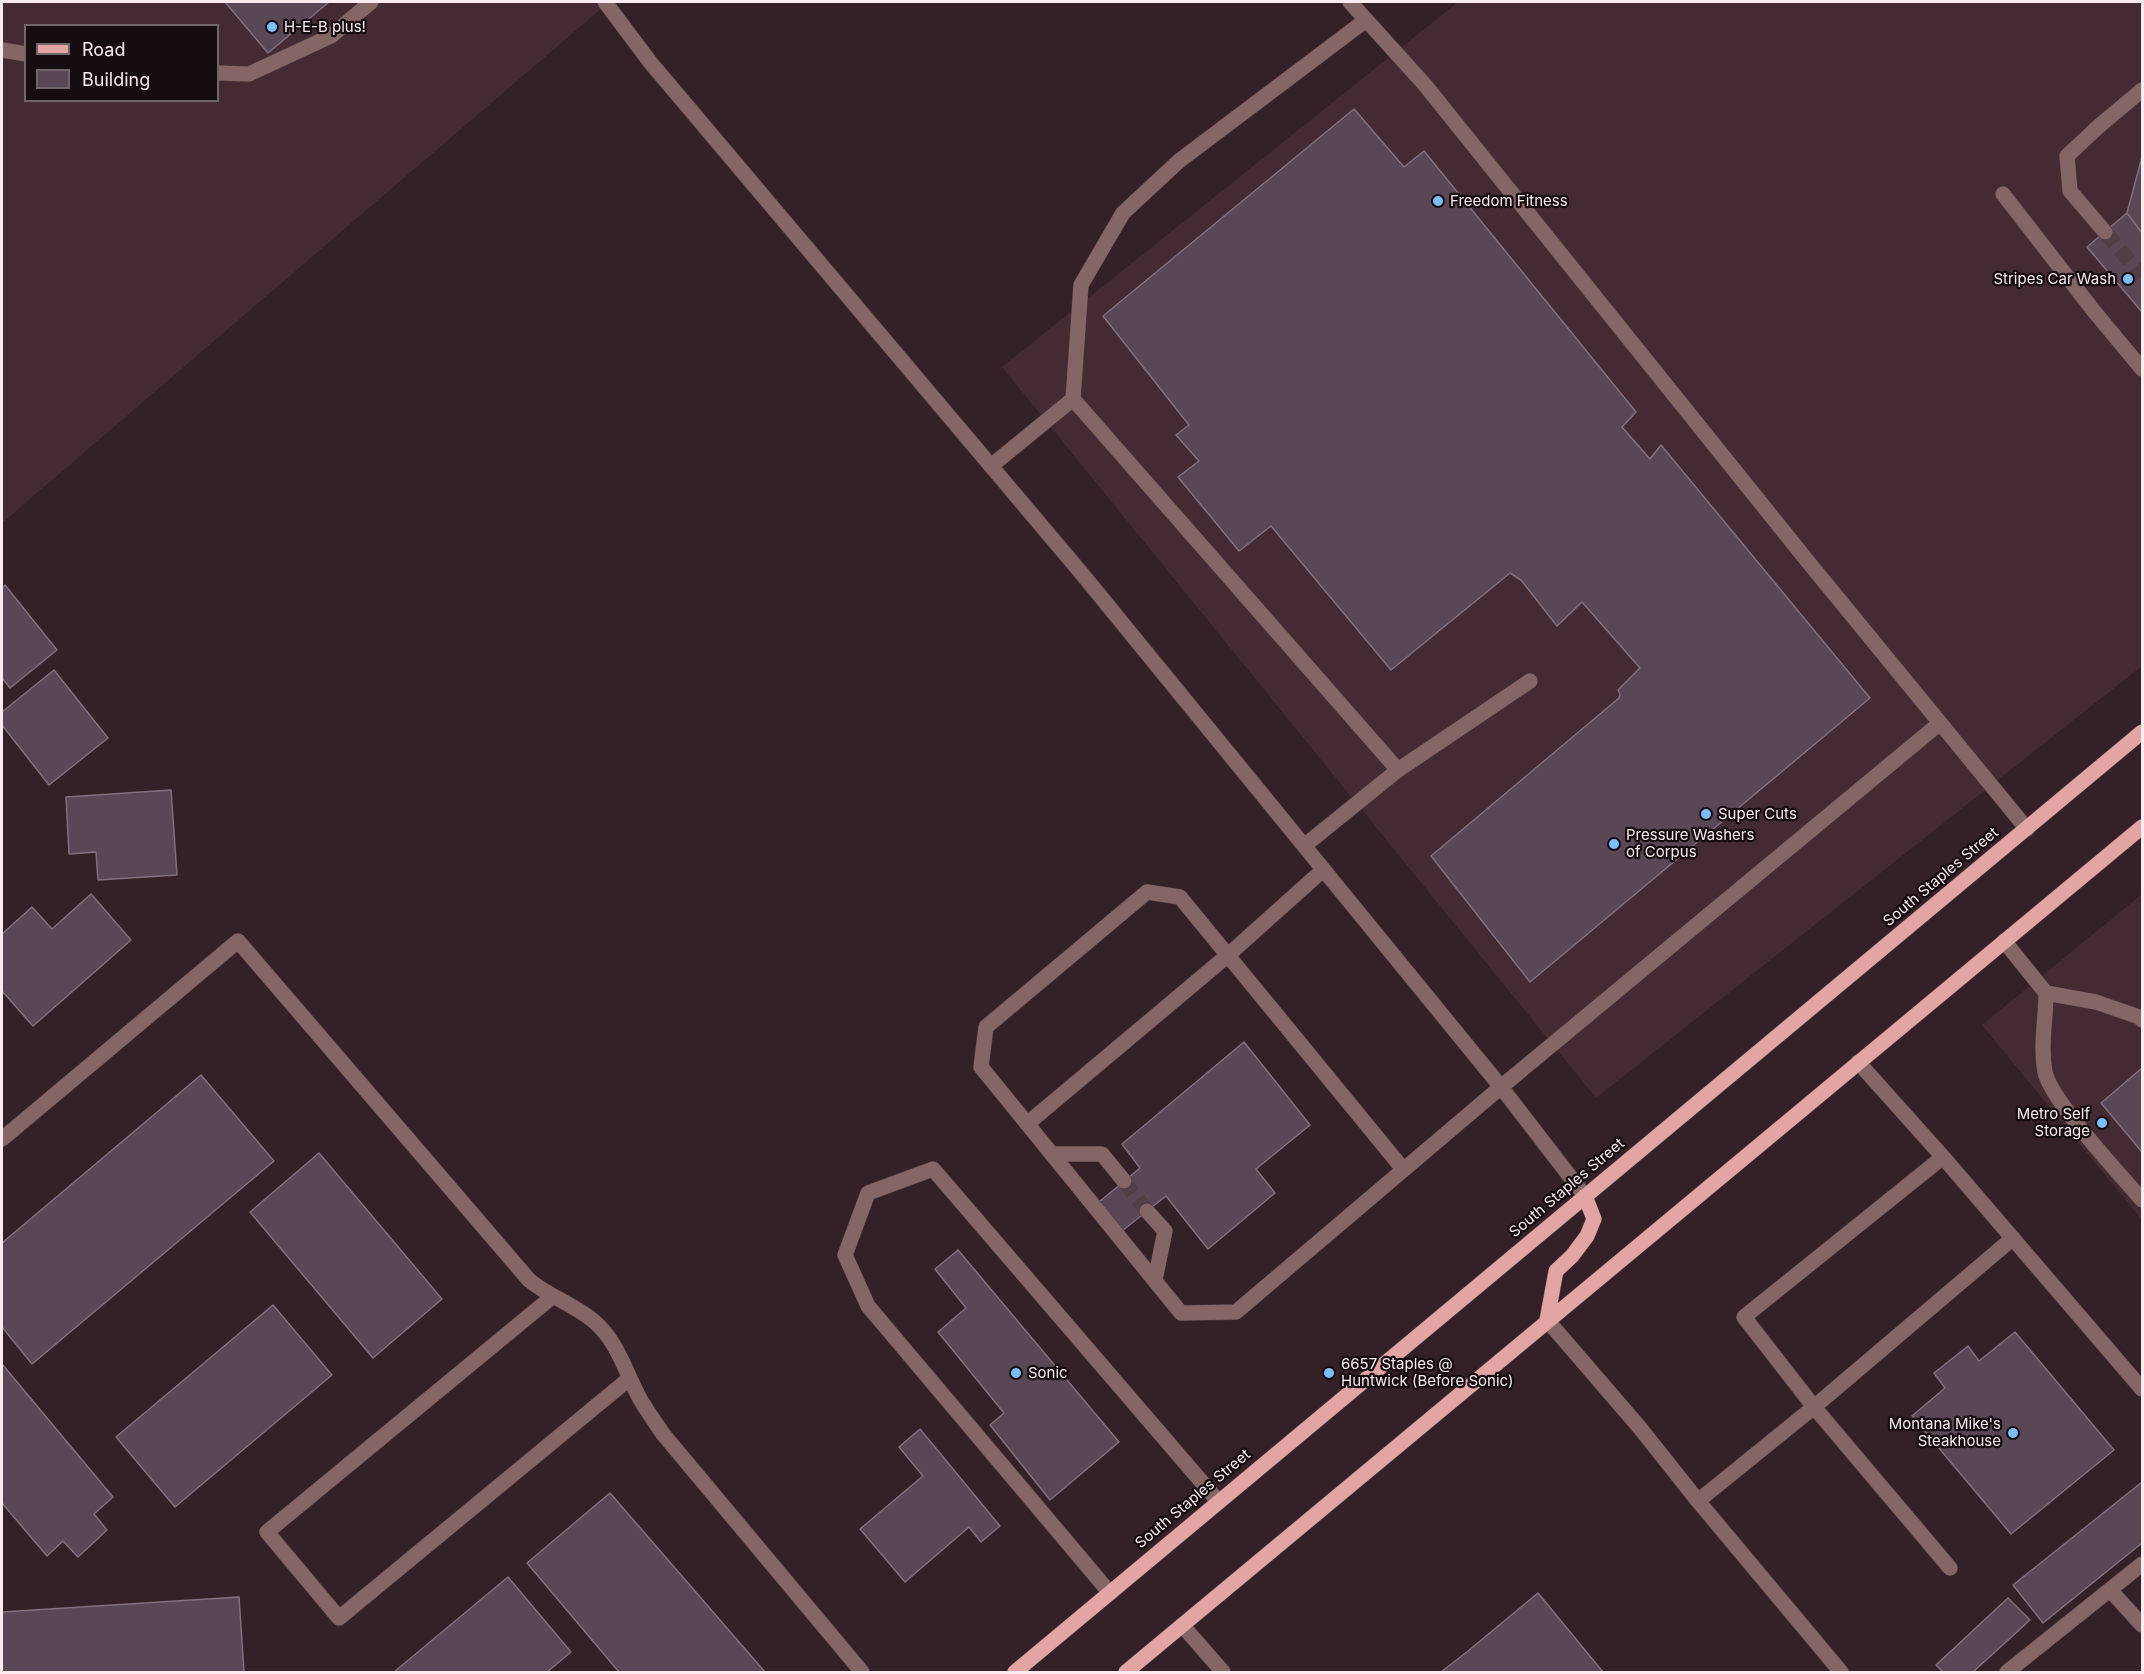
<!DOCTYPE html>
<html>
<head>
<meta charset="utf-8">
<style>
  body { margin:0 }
  #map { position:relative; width:2144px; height:1674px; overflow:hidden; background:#342027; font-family:Inter,sans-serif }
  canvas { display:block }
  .frame { position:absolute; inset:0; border:3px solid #f9ebf0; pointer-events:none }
  .legend { position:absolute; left:24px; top:24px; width:195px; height:78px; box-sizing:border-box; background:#150d10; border:2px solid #70666a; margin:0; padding:8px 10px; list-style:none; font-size:18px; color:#f9ebf0 }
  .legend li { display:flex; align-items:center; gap:12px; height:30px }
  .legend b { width:30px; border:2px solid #70666a }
</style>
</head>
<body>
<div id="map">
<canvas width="2144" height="1674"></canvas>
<div class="frame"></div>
<ul class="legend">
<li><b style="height:8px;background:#e3a4a4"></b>Road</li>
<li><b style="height:16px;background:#594755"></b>Building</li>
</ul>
</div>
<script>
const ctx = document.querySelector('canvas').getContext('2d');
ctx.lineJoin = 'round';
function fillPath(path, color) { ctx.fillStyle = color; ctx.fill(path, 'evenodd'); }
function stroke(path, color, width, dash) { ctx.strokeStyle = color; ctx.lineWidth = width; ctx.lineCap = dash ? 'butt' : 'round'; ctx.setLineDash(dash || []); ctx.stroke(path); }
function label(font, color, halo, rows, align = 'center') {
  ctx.font = font + ' Inter,sans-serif'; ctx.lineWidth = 4.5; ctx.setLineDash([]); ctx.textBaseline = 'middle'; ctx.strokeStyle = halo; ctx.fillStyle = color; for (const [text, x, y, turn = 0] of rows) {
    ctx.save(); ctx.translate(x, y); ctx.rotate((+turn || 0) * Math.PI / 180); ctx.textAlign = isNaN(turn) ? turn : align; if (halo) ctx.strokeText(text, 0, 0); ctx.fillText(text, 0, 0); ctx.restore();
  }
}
const built = new Path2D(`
  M2,2H609L2,523ZM26,26H218V100H26Z
  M1458,2H2142V666L1596,1098L1002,367Z
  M2142,894V1220L1982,1025Z`);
const building = new Path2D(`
  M225,2H329L268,53Z
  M1354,109L1404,167L1424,151L1636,412L1622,427L1650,459L1661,445L1870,698L1530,982L1431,856L1619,698L1620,694L1618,690L1640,668L1582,602L1557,626L1521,580L1510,573L1391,670L1271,526L1239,551L1178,477L1199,461L1176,435L1189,425L1103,316Z
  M2142,157V233L2127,213Z
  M2127,213L2142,233V312L2087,247Z
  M5,585L57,650L10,688L2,678V588Z
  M54,670L108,738L49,785L2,725V712Z
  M171,790L177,875L98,880L96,852L69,854L66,797Z
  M91,894L131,940L33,1026L2,991V934L32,907L52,929Z
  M1244,1042L1310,1125L1256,1169L1275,1193L1208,1249L1166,1196L1122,1231L1099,1202L1140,1168L1122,1144Z
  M2142,1068V1152L2101,1103Z
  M201,1075L274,1161L32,1364L2,1327V1243Z
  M319,1153L442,1299L373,1358L250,1212Z
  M958,1250L1119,1442L1050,1500L990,1425L1004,1413L938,1332L966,1308L935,1269Z
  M273,1305L332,1375L175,1507L116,1437Z
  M2015,1332L2114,1450L2011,1534L1912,1416L1945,1388L1934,1373L1968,1346L1979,1361Z
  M2,1364L113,1497L94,1514L107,1530L78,1557L63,1541L47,1556L2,1503Z
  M920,1429L1000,1526L981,1542L969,1527L905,1582L860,1529L923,1476L899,1447Z
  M2142,1482V1543L2043,1623L2013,1585Z
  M610,1493L765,1672H619L527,1563Z
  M508,1577L571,1652L547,1672H394Z
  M1538,1593L1603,1672H1441L1468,1651Z
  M239,1597L244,1672H2V1612Z
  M2008,1598L2030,1620L1973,1672H1943L1936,1665Z`);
const minorTunnel = new Path2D(`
  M2105,232L2142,276
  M1124,1181L1147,1211`);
const minor = new Path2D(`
  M605,2L650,62L1083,575L1501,1087L1585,1196
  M1350,2L1425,85L1805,558L2027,829
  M2,50L26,54
  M218,73L249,74L331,36L371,2
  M2003,194L2093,310L2142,369
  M2105,232L2070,191L2067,156L2099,126L2142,90
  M1073,399L1081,285L1123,213L1179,161L1366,20
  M991,466L1073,399L1398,770
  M1304,846L1398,770L1530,681
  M2004,941L2046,993C2046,1019 2040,1046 2045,1072C2051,1101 2121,1175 2142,1200
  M2046,993L2096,1002L2139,1017L2142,1020
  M1858,1062L1943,1157L1744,1317L1814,1407L1950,1568
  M1027,1124L1227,956L1323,870
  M2,1139L238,941L529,1280C549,1297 576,1305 596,1323C618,1343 626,1373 640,1399C647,1411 655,1422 663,1434L862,1672
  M1052,1154H1102L1124,1181
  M1943,1157L2142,1389
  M1403,1169L1180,897L1147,892L986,1027L981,1067L1181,1313L1236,1312L1501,1087L1940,723
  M1147,1211L1165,1231L1155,1280
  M552,1297L267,1532L339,1618L630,1378
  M1547,1320L1640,1428L1698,1501L1841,1672
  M1698,1501L1814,1407L2013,1238
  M2110,1590L2142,1625
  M1110,1593L868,1306L845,1255L868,1193L933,1169L1219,1502
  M1182,1625L1223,1672
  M2007,1672L2142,1564`);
const major = new Path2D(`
  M1547,1320L1556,1271L1572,1256L1587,1236L1594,1219L1585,1196
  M1015,1672L2142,732
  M1126,1672L2142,827`);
const markers = [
  [272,27,6,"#7bbef9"],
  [1438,201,6,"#7bbef9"],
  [2128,279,6,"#7bbef9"],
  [1706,814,6,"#7bbef9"],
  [1614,844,6,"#7bbef9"],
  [2102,1123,6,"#7bbef9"],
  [1016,1373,6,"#7bbef9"],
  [1329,1373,6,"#7bbef9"],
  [2013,1433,6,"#7bbef9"]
];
const poiNames = [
  ["H-E-B plus!",284,27],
  ["Freedom Fitness",1450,201],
  ["Stripes Car Wash",2116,279,"right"],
  ["Super Cuts",1718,814],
  ["Pressure Washers",1626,835],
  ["of Corpus",1626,852],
  ["Metro Self",2090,1114,"right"],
  ["Storage",2090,1131,"right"],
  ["6657 Staples @",1341,1364],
  ["Huntwick (Before Sonic)",1341,1381],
  ["Sonic",1028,1373],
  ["Montana Mike's",2001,1424,"right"],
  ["Steakhouse",2001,1441,"right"]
];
const streetNames = [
  ["South Staples Street",1941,877,-40],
  ["South Staples Street",1567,1188,-40],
  ["South Staples Street",1193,1499,-40]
];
fillPath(built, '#442a33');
fillPath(building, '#594755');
stroke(building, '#83707e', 1.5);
stroke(minorTunnel, '#523e45', 15, [15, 8]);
stroke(minor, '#503c43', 16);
stroke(major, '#503c43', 16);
stroke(minor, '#846666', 15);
stroke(major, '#e3a4a4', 15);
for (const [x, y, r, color] of markers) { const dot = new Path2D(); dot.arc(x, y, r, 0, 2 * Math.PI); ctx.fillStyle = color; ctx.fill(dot); stroke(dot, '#150d10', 2); }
label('15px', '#f9ebf0', '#150d10', poiNames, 'left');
label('15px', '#f9ebf0', '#150d10', streetNames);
</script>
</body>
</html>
